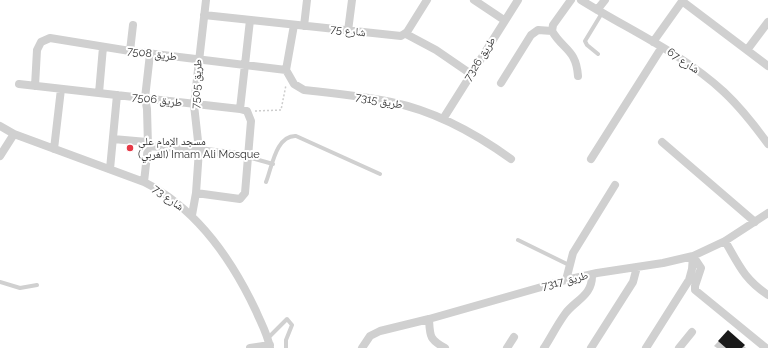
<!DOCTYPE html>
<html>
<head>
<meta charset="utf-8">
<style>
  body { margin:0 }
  canvas { display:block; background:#fff }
</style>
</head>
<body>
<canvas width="768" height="348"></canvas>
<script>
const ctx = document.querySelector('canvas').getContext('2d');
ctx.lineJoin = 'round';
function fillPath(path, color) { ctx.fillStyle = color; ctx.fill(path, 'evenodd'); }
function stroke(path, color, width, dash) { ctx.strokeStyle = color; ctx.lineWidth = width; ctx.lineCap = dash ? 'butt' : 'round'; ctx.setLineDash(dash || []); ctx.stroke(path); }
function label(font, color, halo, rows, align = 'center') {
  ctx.font = font + ' Raleway,"Noto Naskh Arabic",sans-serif'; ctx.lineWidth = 4; ctx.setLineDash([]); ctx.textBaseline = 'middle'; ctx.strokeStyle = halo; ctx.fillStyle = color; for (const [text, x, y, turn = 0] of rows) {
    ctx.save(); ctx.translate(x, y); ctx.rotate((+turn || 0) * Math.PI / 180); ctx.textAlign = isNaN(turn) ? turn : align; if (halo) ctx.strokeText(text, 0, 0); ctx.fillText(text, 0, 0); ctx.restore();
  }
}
const shadow = new Path2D(`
  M728,331L746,348H717L714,346Z`);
const building = new Path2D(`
  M728,330L745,345L742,348H726L718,341Z`);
const path = new Path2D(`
  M255,111L281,110L286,85`);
const lane = new Path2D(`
  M598,54L587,45L585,41L602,13
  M248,157L273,164
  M266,182C272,167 276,135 296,136L380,174
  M518,240L569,265
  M0,282L20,288L37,285
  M268,338L287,319L292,325L286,340V348`);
const street = new Path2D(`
  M474,0L504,20
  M571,0L553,25L552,31C563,50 576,49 578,76
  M581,0C629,30 682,53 724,92C741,108 755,126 768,144
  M682,1L768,66
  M597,10L605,0
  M204,15L401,36L407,32L427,0
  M294,25L286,70L294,84L304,90C333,93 362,96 391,102C435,111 475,133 511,159
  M304,26L307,0
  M348,31L352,0
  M406,34L436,50L471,74
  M653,42L683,0
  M747,50L768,22
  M130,51L133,25
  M501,83L531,35L538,30L552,31
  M19,84L240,109
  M35,86L37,50L41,42L50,38L130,51L286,70
  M99,93L103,47
  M443,119L518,0
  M0,126L14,134L144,182C196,208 232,260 256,311C261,323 268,335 270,348
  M113,139L147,142
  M662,142L755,222
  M148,146L199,150L247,156
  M54,149L61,89
  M0,156L14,134
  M591,159L662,47
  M110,169L117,95
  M144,182L148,146L147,109L145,98L150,54
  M196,193L240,199L245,193L251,121L247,111L240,109L250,20
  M192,215L196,193L199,150L194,105L206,0
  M725,241C739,265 744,279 768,295
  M693,256L701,268L695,286V290L766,348
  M566,280L573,253L615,185
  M429,319C430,336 429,339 445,348
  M250,348L270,345
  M362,348L370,336L380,331L429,319L566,280L597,273L663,263L693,256L725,241L768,213
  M507,348L514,337
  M544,348C551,337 557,325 565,314C575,300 593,296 592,274
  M591,348L633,282L637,267
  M646,348L689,280L692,269L693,256
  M679,348L692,332`);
const markers = [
  [130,148,4,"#e63946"]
];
const streetNames = [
  ["شارع 75",348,31,6],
  ["طريق 7508",152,54,7],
  ["طريق 7326",480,59,-58],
  ["شارع 67",683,61,34],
  ["طريق 7505",197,84,-87],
  ["طريق 7506",157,100,7],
  ["طريق 7315",379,101,10],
  ["شارع 73",168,198,36],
  ["طريق 7317",565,281,-14]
];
const poiNames = [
  ["مسجد الإمام علي",138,142],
  ["(الغربي) Imam Ali Mosque",138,155]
];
fillPath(shadow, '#0003');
fillPath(building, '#1a1a1a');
stroke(path, '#cdcdcd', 1.5, [2, 2]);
stroke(lane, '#d0d0d0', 4);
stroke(street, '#d0d0d0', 8);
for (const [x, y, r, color] of markers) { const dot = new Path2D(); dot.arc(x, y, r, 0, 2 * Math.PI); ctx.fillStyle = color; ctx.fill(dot); stroke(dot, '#fff', 1.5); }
label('11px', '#333', '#fff', streetNames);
label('11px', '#333', '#fff', poiNames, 'left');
</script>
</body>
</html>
